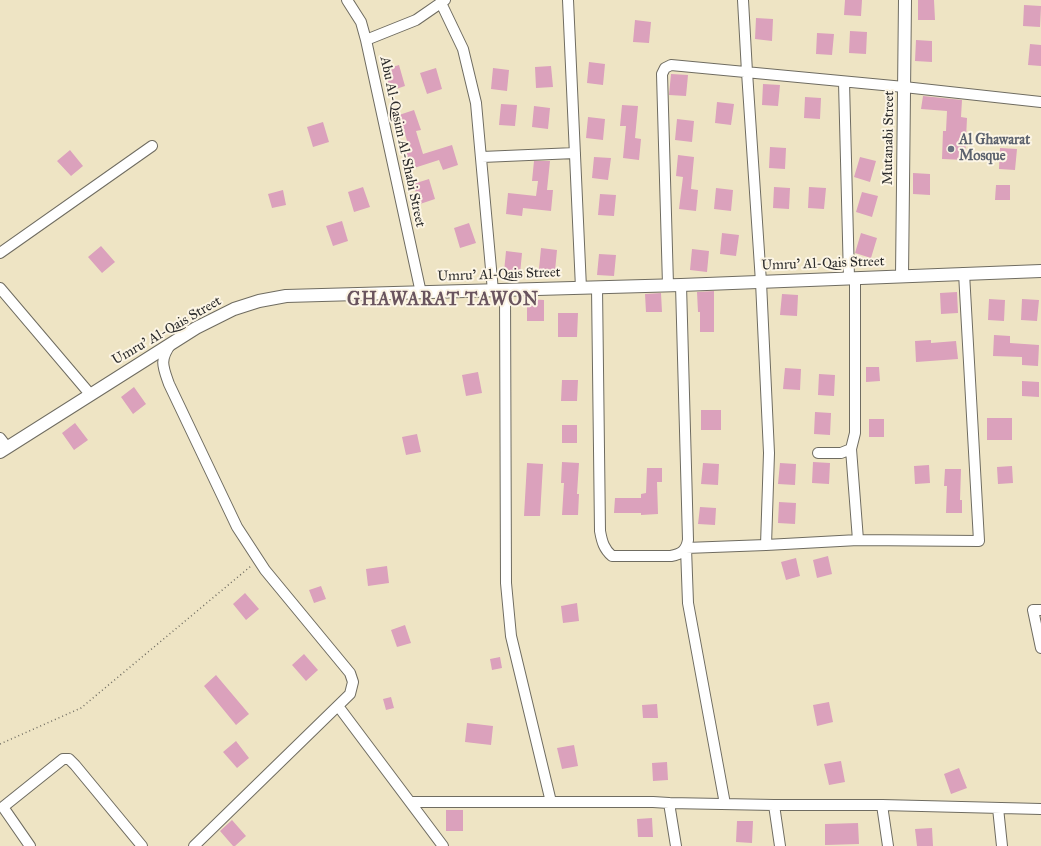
<!DOCTYPE html>
<html>
<head>
<meta charset="utf-8">
<style>
  body { margin:0 }
  canvas { display:block; background:#eee4c4 }
</style>
</head>
<body>
<canvas width="1041" height="846"></canvas>
<script>
const ctx = document.querySelector('canvas').getContext('2d');
ctx.lineJoin = 'round';
function fillPath(path, color) { ctx.fillStyle = color; ctx.fill(path, 'evenodd'); }
function stroke(path, color, width, dash) { ctx.strokeStyle = color; ctx.lineWidth = width; ctx.lineCap = dash ? 'butt' : 'round'; ctx.setLineDash(dash || []); ctx.stroke(path); }
function label(font, color, halo, rows, align = 'center') {
  ctx.font = font + ' "IM FELL Great Primer",serif'; ctx.lineWidth = 4; ctx.setLineDash([]); ctx.textBaseline = 'middle'; ctx.strokeStyle = halo; ctx.fillStyle = color; for (const [text, x, y, turn = 0] of rows) {
    ctx.save(); ctx.translate(x, y); ctx.rotate((+turn || 0) * Math.PI / 180); ctx.textAlign = isNaN(turn) ? turn : align; if (halo) ctx.strokeText(text, 0, 0); ctx.fillText(text, 0, 0); ctx.restore();
  }
}
const building = new Path2D(`
  M845,0H862L861,16L844,15Z
  M918,0H934L935,20H918Z
  M1024,5L1041,6L1040,27L1023,26Z
  M756,18L773,19L772,41L755,39Z
  M635,20L651,22L649,43L633,42Z
  M850,31L867,32L866,54L849,53Z
  M817,33L834,34L832,55L816,54Z
  M916,40L932,41V62L915,61Z
  M1030,44L1041,45V66L1028,65Z
  M589,62L605,64L603,85L587,83Z
  M399,65L405,86L390,91L383,70Z
  M551,66L553,87L536,88L535,67Z
  M436,68L442,89L427,94L420,73Z
  M493,68L509,70L507,91L491,89Z
  M671,74L688,75L686,96L669,95Z
  M763,84L780,85L778,106L762,105Z
  M923,96L962,100L961,117L967,118L965,160L942,159L943,131H946L947,111L921,109Z
  M805,97L821,98L820,119L804,118Z
  M717,102L734,104L731,125L715,123Z
  M501,104L517,105L515,126L499,125Z
  M622,105L638,106L635,138L641,139L639,160L623,158L626,126H620Z
  M534,106L550,108L548,129L532,127Z
  M414,110L421,130L416,131L423,154L452,145L458,165L443,170L439,160L411,169L404,149L409,147L399,115Z
  M588,117L605,119L603,140L586,138Z
  M677,119L694,121L692,142L675,140Z
  M323,122L329,142L313,147L307,127Z
  M770,147L786,148L785,169L769,168Z
  M1000,148L1017,149L1015,170L999,169Z
  M70,150L83,166L71,176L57,161Z
  M678,155L694,157L691,189L698,190L696,211L679,209L683,177L676,176Z
  M594,157L611,158L608,180L592,178Z
  M860,157L876,161L870,182L854,177Z
  M534,161H550L547,190H553L551,211L523,208L522,216L506,214L508,193L536,196L538,181H532Z
  M913,173L930,174V195L913,194Z
  M429,179L435,199L420,204L413,184Z
  M996,185H1010V200H995Z
  M363,187L370,207L354,212L348,192Z
  M774,187L790,188L789,209L773,208Z
  M809,187L826,188L824,209L808,208Z
  M716,188L733,190L731,211L714,209Z
  M283,190L286,205L272,208L268,194Z
  M862,192L878,196L872,217L856,212Z
  M600,194L616,195L614,216L598,215Z
  M342,221L348,241L333,246L326,226Z
  M469,223L476,243L460,248L454,228Z
  M722,233L739,235L736,256L720,254Z
  M861,233L877,238L871,258L855,253Z
  M101,246L115,262L102,273L88,257Z
  M541,248L557,250L555,271L539,269Z
  M692,249L709,251L707,272L690,270Z
  M506,251L522,253L520,274L504,272Z
  M599,254L616,255L614,276L597,275Z
  M714,291V332H700V312H698L697,292Z
  M957,292L958,313L941,314L940,293Z
  M661,293L662,312H646L645,294Z
  M782,294L798,295L797,316L780,315Z
  M527,299L544,300V321H527Z
  M989,299L1005,300L1004,321L988,320Z
  M1022,299L1039,300L1037,321L1021,320Z
  M558,313H578L577,337H558Z
  M994,335L1010,336V343L1039,345L1038,366L1022,365V357L993,356Z
  M931,340V343L956,341L958,359L916,362L915,341Z
  M866,367H879L880,381L866,382Z
  M785,368L801,369L800,390L783,389Z
  M478,372L482,393L466,396L462,375Z
  M819,374L835,375L834,396L818,395Z
  M562,380H578L577,401H561Z
  M1022,381L1039,382V397L1022,396Z
  M134,387L146,404L133,414L121,397Z
  M701,410H721V430H701Z
  M815,412L831,413L830,435L814,434Z
  M987,418H1012V440H987Z
  M869,419H884V437H869Z
  M75,423L88,440L74,450L62,433Z
  M562,425H577V443H562Z
  M417,434L421,452L406,455L402,437Z
  M562,462L579,463L577,494H579L578,515H562L564,483H561Z
  M813,462L830,463L829,484L812,483Z
  M527,463L543,464L540,516H524Z
  M703,463L719,464L718,485L701,484Z
  M780,463L796,464L795,485L778,484Z
  M929,465L930,483L915,484L914,466Z
  M1012,466L1013,483L998,484L997,467Z
  M647,468H662V482H657L658,514L641,515V513H614L615,498H641V494L646,493Z
  M945,469H961L960,500H962V513H946L947,486H944Z
  M779,502L796,503L795,524L778,523Z
  M700,507L716,508L715,525L698,524Z
  M828,556L832,574L817,578L813,560Z
  M796,558L800,576L786,580L781,562Z
  M387,566L389,583L368,586L366,569Z
  M321,586L326,599L314,603L309,590Z
  M245,593L259,609L246,620L233,604Z
  M577,603L579,621L563,623L561,606Z
  M405,625L411,643L397,647L391,630Z
  M304,654L318,670L306,681L292,665Z
  M500,657L502,668L492,670L490,659Z
  M216,675L249,714L236,725L204,686Z
  M391,697L394,708L386,710L383,699Z
  M829,702L833,722L817,726L813,705Z
  M657,704L658,718H643L642,705Z
  M467,723L493,726L491,745L465,742Z
  M236,741L249,758L237,768L223,752Z
  M574,745L578,766L562,769L557,748Z
  M841,761L845,782L829,785L824,764Z
  M667,762L668,780L653,781L652,763Z
  M959,768L967,788L951,794L944,774Z
  M446,810H463V831H446Z
  M652,818L653,837H638L637,819Z
  M232,820L246,836L235,846H233L220,831Z
  M737,821H753L752,843L736,842Z
  M858,823L859,844L825,845V824Z
  M932,828L933,846H917L915,829Z`);
const path = new Path2D(`
  M0,744L81,708L251,566`);
const minor = new Path2D(`
  M347,0L361,22L366,40L421,293
  M568,0L581,288
  M441,3L463,49L476,103L493,291
  M366,40L416,20L445,0
  M844,82L849,278
  M482,157L575,153
  M0,253L152,146
  M668,285L662,74L665,68L671,65L904,87L1041,102
  M597,287L600,531C602,542 604,549 612,556H671C681,554 686,551 688,540L681,285
  M0,288L90,394
  M505,290L506,583L511,636L551,802
  M171,344C159,360 163,367 169,384L237,527L265,570L350,673L353,682L350,694L194,846
  M0,438L7,447
  M818,453H841L851,449L855,433V278
  M858,540L979,541L964,273
  M766,545L858,540L851,449
  M1041,610H1033L1041,648
  M338,706L443,846
  M410,802H653L669,803L676,846
  M669,803L774,805H882L888,846
  M725,804L688,603L686,548L766,545L769,453L761,282L747,72L743,0
  M774,805L780,846
  M882,805L1041,809
  M998,808L1002,846
  M30,846L3,807L63,759H69L75,765L142,846`);
const tertiary = new Path2D(`
  M902,276L905,0
  M0,452L196,328L234,309L259,301L286,296L681,285L1041,271`);
const markers = [
  [951,149,4,"#6b7280"]
];
const streetNames = [
  ["Mutanabi Street",889,138,-89],
  ["Abu Al-Qasim Al-Shabi Street",402,142,78],
  ["Umru' Al-Qais Street",823,264,-2],
  ["Umru' Al-Qais Street",499,275,-2],
  ["Umru' Al-Qais Street",167,331,-30]
];
const worshipNames = [
  ["Al Ghawarat",959,141],
  ["Mosque",959,157]
];
const districtNames = [
  ["GHAWARAT TAWON",443,301]
];
fillPath(building, '#dba1bc');
stroke(minor, '#6f6c61', 12);
stroke(tertiary, '#6f6c61', 14);
stroke(path, '#6f6c61', 1.5, [1, 3]);
stroke(minor, '#fff', 10);
stroke(tertiary, '#fff', 12);
for (const [x, y, r, color] of markers) { const dot = new Path2D(); dot.arc(x, y, r, 0, 2 * Math.PI); ctx.fillStyle = color; ctx.fill(dot); stroke(dot, '#fcf5e5', 1.5); }
label('14px', '#2b2b2b', '#fcf5e5', streetNames);
label('bold 14px', '#5b616d', '#fcf5e5', worshipNames, 'left');
ctx.letterSpacing = '1px';
label('bold 18px', '#69545e', '#fcf5e5', districtNames);
ctx.letterSpacing = '0px';
</script>
</body>
</html>
